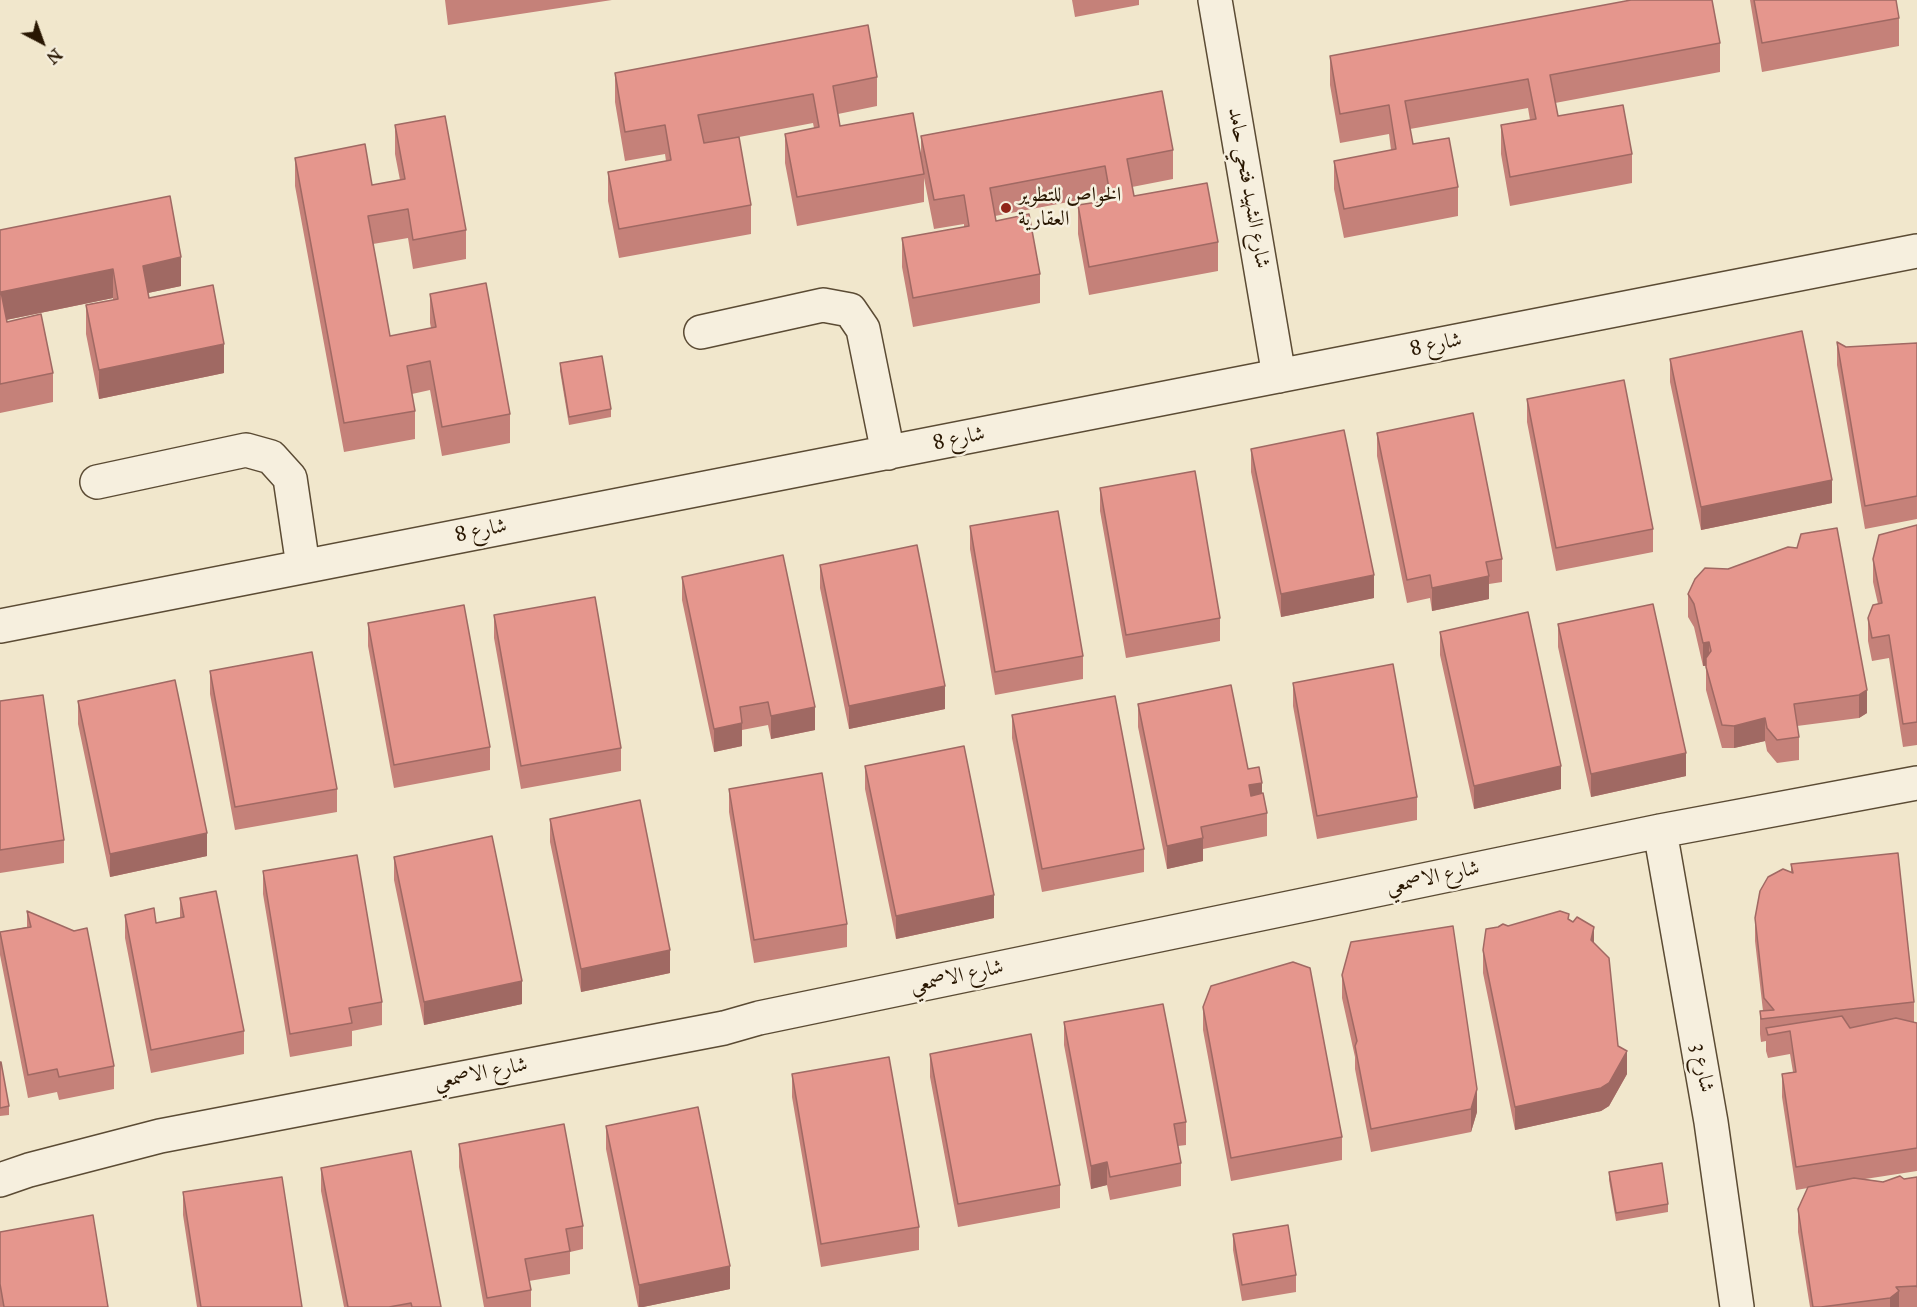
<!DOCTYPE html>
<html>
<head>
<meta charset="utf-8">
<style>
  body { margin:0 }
  #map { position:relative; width:1917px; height:1307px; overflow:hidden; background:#f1e7cc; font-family:"IM FELL Great Primer",serif }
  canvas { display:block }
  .north { position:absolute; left:12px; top:12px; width:60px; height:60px; -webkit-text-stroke:4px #f6efde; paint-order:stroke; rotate:139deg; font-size:16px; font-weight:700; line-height:24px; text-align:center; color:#291702 }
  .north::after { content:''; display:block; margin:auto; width:21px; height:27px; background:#291702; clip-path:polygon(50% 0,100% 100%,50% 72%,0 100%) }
</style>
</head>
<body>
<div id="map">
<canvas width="1917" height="1307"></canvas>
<div class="north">N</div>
</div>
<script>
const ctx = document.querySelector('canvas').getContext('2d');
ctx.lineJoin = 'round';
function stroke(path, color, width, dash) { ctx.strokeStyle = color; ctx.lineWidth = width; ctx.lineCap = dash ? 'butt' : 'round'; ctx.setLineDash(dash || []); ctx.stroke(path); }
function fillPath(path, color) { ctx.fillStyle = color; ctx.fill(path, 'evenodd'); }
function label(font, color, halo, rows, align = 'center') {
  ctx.font = font + ' "IM FELL Great Primer",Amiri,serif'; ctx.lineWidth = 5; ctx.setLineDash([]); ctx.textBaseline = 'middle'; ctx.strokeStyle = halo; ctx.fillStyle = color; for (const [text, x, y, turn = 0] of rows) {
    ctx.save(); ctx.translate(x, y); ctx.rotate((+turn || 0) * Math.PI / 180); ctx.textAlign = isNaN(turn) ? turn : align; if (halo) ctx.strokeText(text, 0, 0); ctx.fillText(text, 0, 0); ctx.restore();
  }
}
const minor = new Path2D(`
  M1215,0L1279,376
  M701,332L823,305L850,310L863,329L888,453
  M97,482L246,450L271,457L290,478L303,566
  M0,626L1917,251
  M1660,831L1711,1122L1737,1307
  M0,1180L29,1170L160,1136L724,1028L759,1018L1660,831L1917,783`);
const wall = new Path2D(`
  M445,0H612L448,25Z
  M1072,0H1139V5L1075,17Z
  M1750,0H1896L1899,18V46L1762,72Z
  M1720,43V72L1555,103L1558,116L1632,154V183L1510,206L1501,154V125L1530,120L1528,108L1410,129L1413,144L1458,187V216L1344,238L1334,189V161L1391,150L1389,134L1340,143L1330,85V56Z
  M615,73L877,77V106L838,114L840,126L921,160V136L1173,150V179L1132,187L1134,196L1218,242V271L1089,295L1078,234V205L1106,201L1105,195L995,216L996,221L1040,274V303L913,327L902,267V238L964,227V224L934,229L924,178V202L797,226L785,163V134L814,128L813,123L739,137L751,205V234L619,258L608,201V172L666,161L665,154L625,161L615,102Z
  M395,125L466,230V259L413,269L408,238L373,244L390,336L431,328L430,323V294L510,414V443L442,456L430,390L412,394L415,411V439L344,452L295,186V158L372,185L400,180L395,154Z
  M0,230L181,286L148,293L149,298L224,373L99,399L86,334V305L113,300V298L6,320L7,322L53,373V402L0,413Z
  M1837,342L1846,347L1917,343V519L1865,529L1837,365Z
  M1670,359L1832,503L1701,530L1670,382Z
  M560,363L611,409V417L569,425L560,371Z
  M1527,399L1653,529V552L1556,571L1527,422Z
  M1377,433L1502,559V582L1489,584V599L1432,611L1430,598L1407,603L1377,456Z
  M1251,449L1374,598L1281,617L1251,472Z
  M1100,488L1220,618V641L1126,658L1100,511Z
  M1917,525V745L1903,747L1889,658L1872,661L1868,641V618L1878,604L1873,582V559Z
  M970,526L1083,656V679L995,695L970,549Z
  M1797,548L1867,713L1859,718L1797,726L1799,737V760L1777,763L1767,751L1765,741L1734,748H1722L1706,690V666H1703L1694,627L1688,617V594L1728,569Z
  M820,565L945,709L849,729L820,588Z
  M682,577L815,730L771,739L768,725L742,730V746L714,752L682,600Z
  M494,615L621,748V771L521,789L494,638Z
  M368,623L490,747V770L394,788L368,646Z
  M1558,624L1686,776L1591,797L1558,647Z
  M1440,632L1561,789L1474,809L1440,655Z
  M210,671L337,789V812L235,830L210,694Z
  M1293,683L1417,797V820L1317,839L1293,706Z
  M0,701L64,840V863L0,873Z
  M78,701L207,856L110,877L78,724Z
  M1138,704L1248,769L1262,793L1267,813V836L1203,849V861L1167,869L1138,727Z
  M1012,715L1144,849V872L1042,892L1012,738Z
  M865,766L994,918L896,939L865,789Z
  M729,789L847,924V947L754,963L729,812Z
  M550,819L670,973L581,992L550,842Z
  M394,857L522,1004L424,1025L394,880Z
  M1791,864L1914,1002V1022L1917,1023V1171L1865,1179L1883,1182L1917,1177V1307H1810L1798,1232V1209L1808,1188L1796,1190L1782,1097V1074L1793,1072L1790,1054L1768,1058L1766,1051V1041L1761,1042L1760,1034V1011H1763L1755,941V918L1791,873Z
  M263,871L382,1002V1025L352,1031V1046L290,1057L263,894Z
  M180,898L244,1031V1054L151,1073L125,938V915L156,923L180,918Z
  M27,911L114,1066V1089L59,1100L57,1092L28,1098L0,955V932L27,927Z
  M1569,920L1594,943L1618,1046L1627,1074L1609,1106L1601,1111L1515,1130L1483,973V950L1508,926Z
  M1342,975L1477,1112L1471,1132L1371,1152L1355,1069V1057L1342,998Z
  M1203,1007L1342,1137V1160L1231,1181L1203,1030Z
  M1064,1022L1186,1122V1145L1178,1146L1181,1163V1186L1110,1200L1107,1185L1091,1189L1064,1045Z
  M930,1054L1060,1185V1208L958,1227L930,1077Z
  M0,1062L9,1106V1115L0,1116Z
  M792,1074L919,1227V1250L821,1267L792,1097Z
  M606,1126L730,1289L643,1307H638L606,1149Z
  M459,1144L583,1226V1249L570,1252V1274L529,1281L531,1290V1307H484L459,1167Z
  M321,1168L441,1307H344L321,1191Z
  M1609,1172L1668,1204V1212L1616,1221L1609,1180Z
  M183,1192L302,1307H197L183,1215Z
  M0,1232L108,1307H0Z
  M1233,1234L1296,1275V1292L1242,1301L1233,1250Z`);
const shadedWall = new Path2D(`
  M181,257V286L143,294V266Z
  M113,269V298L1,321V292Z
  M224,344V373L99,399V370Z
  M1832,480V503L1701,530V507Z
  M1374,575V598L1281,617V594Z
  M1489,576V599L1432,611V588Z
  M1709,642V665L1703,666V643Z
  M945,686V709L849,729V706Z
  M1867,690V713L1859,718V695Z
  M815,707V730L771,739V716Z
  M1765,718V741L1734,748V726Z
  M742,723V746L714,752V729Z
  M1686,753V776L1591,797V774Z
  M1561,766V789L1474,809V786Z
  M1262,783V806L1249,808V785Z
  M207,833V856L110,877V854Z
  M1203,838V861L1167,869V846Z
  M994,895V918L896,939V916Z
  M1594,927V950L1591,940Z
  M670,950V973L581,992V969Z
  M522,981V1004L424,1025V1002Z
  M1627,1051V1074L1609,1106L1601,1111L1515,1130V1107Z
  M1477,1089V1112L1471,1132V1109Z
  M1107,1162V1185L1091,1189V1166Z
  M730,1266V1289L643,1307H639V1285Z
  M1899,1291V1307H1890V1298Z`);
const building = new Path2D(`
  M1631,0H1712L1720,43L1550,75L1558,116L1623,105L1632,154L1510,177L1501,125L1536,119L1528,79L1405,101L1413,144L1449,138L1458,187L1344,209L1334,161L1396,149L1389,105L1340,114L1330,56Z
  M1754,0H1896L1899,18L1762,43Z
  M868,25L877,77L833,86L840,126L913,113L924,174L797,197L785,134L819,127L813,94L698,115L704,143L739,137L751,205L619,229L608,172L671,160L665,125L625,132L615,73Z
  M1162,91L1173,150L1127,159L1134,196L1207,183L1218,242L1089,267L1078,205L1111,200L1105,166L990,188L996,221L1029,214L1040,274L913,298L902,238L969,226L964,195L934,200L921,136Z
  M445,116L466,230L413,240L408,209L368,216L390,336L436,327L430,294L486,283L510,414L442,427L430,361L407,366L415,411L344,423L295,158L365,144L372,185L405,179L395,125Z
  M170,196L181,257L143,266L149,298L213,285L224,344L99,370L86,305L118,299L113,269L1,292L7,322L41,314L53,373L0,384V230Z
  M1802,331L1832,480L1701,507L1670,359Z
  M1837,342L1846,347L1917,343V496L1865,506Z
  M602,356L611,409L569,417L560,363Z
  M1624,380L1653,529L1556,548L1527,399Z
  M1473,413L1502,559L1486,562L1489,576L1432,588L1430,575L1407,580L1377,433Z
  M1344,430L1374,575L1281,594L1251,449Z
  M1195,471L1220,618L1126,635L1100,488Z
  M1058,511L1083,656L995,672L970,526Z
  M1917,525V722L1903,724L1889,635L1872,638L1868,618L1873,605L1882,603L1873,559L1879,535Z
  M1837,528L1867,690L1859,695L1794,704L1799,737L1777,740L1767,728L1765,718L1734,726L1722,725L1706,667V658L1711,651L1709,642L1703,643L1694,604L1688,594L1695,579L1705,568L1728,569L1788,547L1797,548L1801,534Z
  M917,545L945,686L849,706L820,565Z
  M783,555L815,707L771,716L768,702L740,707L742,723L714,729L682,577Z
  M595,597L621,748L521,766L494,615Z
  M1653,604L1686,753L1591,774L1558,624Z
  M464,605L490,747L394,765L368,623Z
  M1528,612L1561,766L1474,786L1440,632Z
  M312,652L337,789L235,807L210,671Z
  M1393,664L1417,797L1317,816L1293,683Z
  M175,680L207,833L110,854L78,701Z
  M1231,685L1248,769L1259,767L1262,783L1249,785L1251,796L1263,793L1267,813L1201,827L1203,838L1167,846L1138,704Z
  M43,695L64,840L0,850V701Z
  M1115,696L1144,849L1042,869L1012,715Z
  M964,746L994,895L896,916L865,766Z
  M822,773L847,924L754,940L729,789Z
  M640,800L670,950L581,969L550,819Z
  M492,836L522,981L424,1002L394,857Z
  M1898,853L1914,1002L1761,1019L1760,1011L1774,1010L1764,998L1755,918L1760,891L1768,877L1783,869L1793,873L1791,864Z
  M357,855L382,1002L349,1008L352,1023L290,1034L263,871Z
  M216,891L244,1031L151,1050L125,915L154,908L156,923L184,917L180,898Z
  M27,911L74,931L87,928L114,1066L59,1077L57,1069L28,1075L0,932L31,927Z
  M1560,911L1569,914L1568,919L1573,922L1577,917L1594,927L1591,940L1609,958L1618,1046L1627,1051L1609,1083L1601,1088L1515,1107L1483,950L1486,929L1498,927L1503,924L1508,926Z
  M1453,926L1477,1089L1471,1109L1371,1129L1355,1046L1357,1041L1342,975L1351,942Z
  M1293,962L1310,968L1342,1137L1231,1158L1203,1007L1211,986Z
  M1163,1004L1186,1122L1174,1124L1181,1163L1110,1177L1107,1162L1091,1166L1064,1022Z
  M1842,1016L1850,1028L1896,1018L1917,1023V1148L1796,1167L1782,1074L1796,1072L1790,1031L1768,1035L1766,1028Z
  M1031,1034L1060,1185L958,1204L930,1054Z
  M889,1057L919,1227L821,1244L792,1074Z
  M0,1062H1L9,1106L0,1108Z
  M698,1107L730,1266L639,1285L606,1126Z
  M564,1124L583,1226L566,1229L570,1251L525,1259L531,1290L487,1298L459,1144Z
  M411,1151L441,1307H412L411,1303L389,1307H348L321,1168Z
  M1662,1163L1668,1204L1616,1213L1609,1172Z
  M1900,1176L1904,1179L1917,1177V1287L1916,1286L1896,1287L1899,1291L1890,1298L1821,1307H1813L1798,1209L1808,1187L1854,1178L1883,1182Z
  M282,1177L302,1307H201L183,1192Z
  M93,1215L108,1307H4L0,1284V1232Z
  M1288,1225L1296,1275L1242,1285L1233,1234Z`);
const markers = [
  [1006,208,6,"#8f2418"]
];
const streetNames = [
  ["شارع الشهيد فتحي حامد",1248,188,80],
  ["شارع 8",1436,345,-11],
  ["شارع 8",959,439,-11],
  ["شارع 8",481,531,-11],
  ["شارع الاصمعي",1433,878,-12],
  ["شارع الاصمعي",957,977,-12],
  ["شارع 3",1702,1068,80],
  ["شارع الاصمعي",481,1074,-11]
];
const poiNames = [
  ["الخواص للتطوير",1018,196],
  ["العقارية",1018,220]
];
stroke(minor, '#5b4b34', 36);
stroke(minor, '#f6efde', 33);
fillPath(wall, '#c58179');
fillPath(shadedWall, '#a06963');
fillPath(building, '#e5968d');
stroke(building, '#a06963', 1.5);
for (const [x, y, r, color] of markers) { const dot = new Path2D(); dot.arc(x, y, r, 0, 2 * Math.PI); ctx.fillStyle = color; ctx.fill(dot); stroke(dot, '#f6efde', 2); }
label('21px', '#291702', '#f6efde', streetNames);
label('21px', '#291702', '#f6efde', poiNames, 'left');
</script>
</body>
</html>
